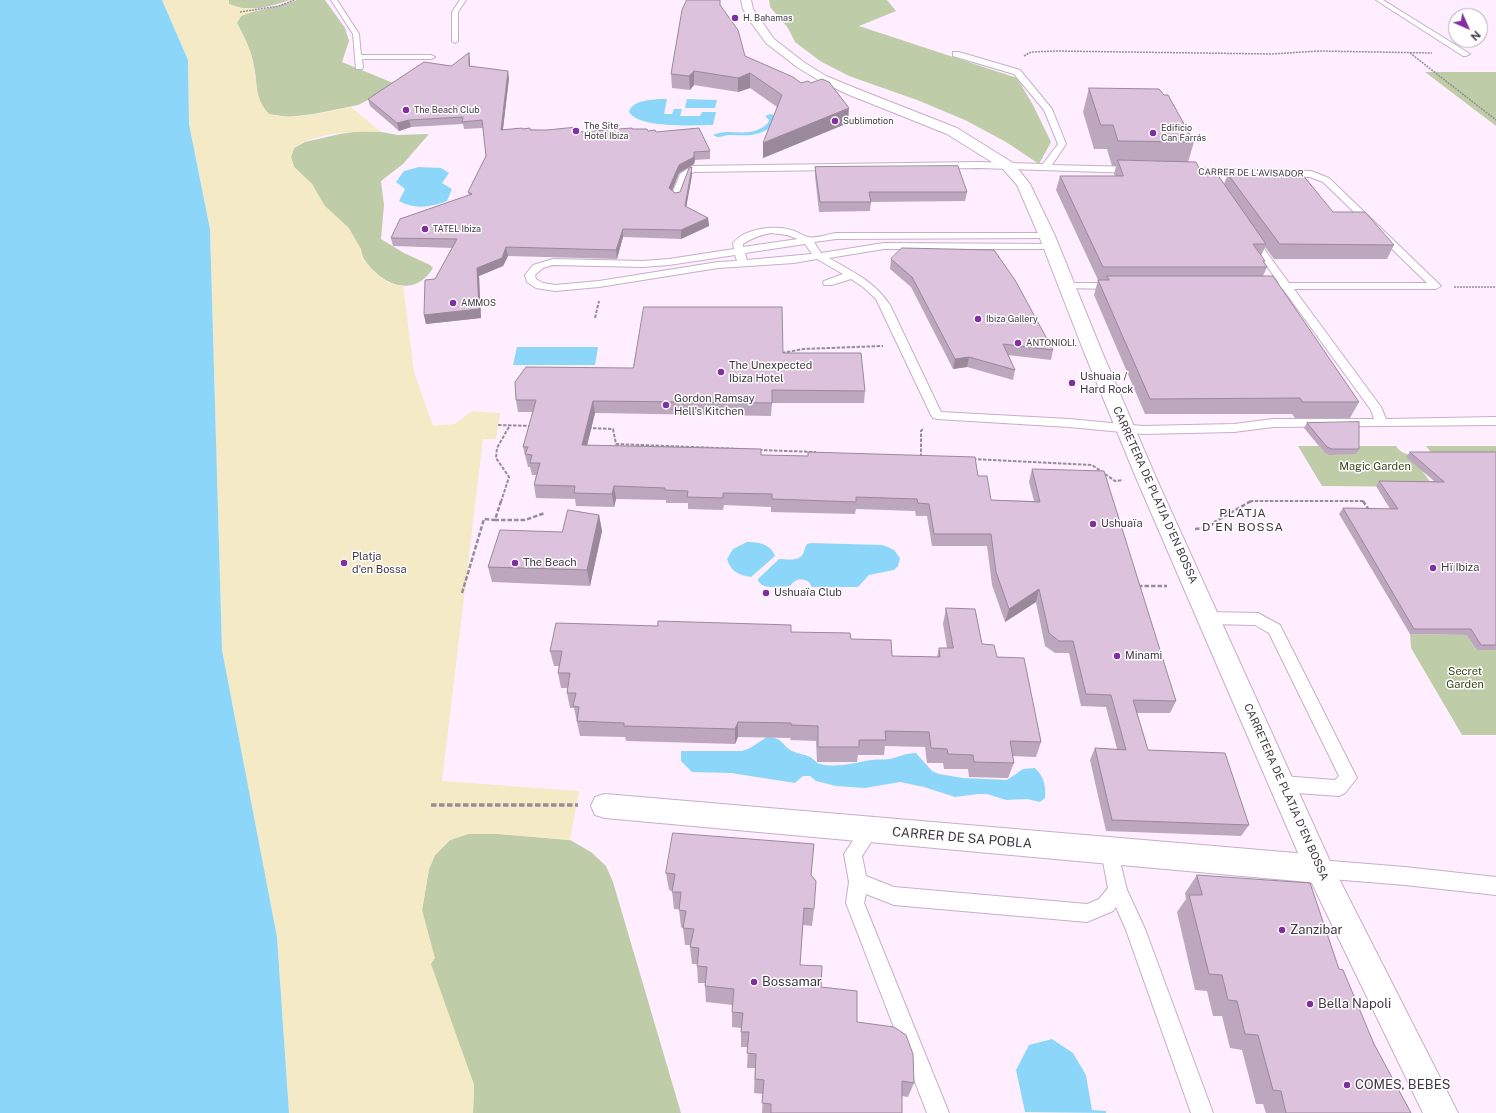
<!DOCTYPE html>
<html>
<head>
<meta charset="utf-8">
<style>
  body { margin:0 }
  #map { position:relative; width:1496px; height:1113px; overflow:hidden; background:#feeeff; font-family:"Public Sans",sans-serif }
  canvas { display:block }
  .north { position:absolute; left:1448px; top:8px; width:40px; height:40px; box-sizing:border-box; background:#fff; border:1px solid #b3afb3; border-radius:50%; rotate:135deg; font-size:11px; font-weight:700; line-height:16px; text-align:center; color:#403641 }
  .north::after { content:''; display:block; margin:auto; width:14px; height:18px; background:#812f9e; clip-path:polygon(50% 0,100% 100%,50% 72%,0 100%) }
</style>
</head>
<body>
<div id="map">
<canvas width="1496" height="1113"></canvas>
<div class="north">N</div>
</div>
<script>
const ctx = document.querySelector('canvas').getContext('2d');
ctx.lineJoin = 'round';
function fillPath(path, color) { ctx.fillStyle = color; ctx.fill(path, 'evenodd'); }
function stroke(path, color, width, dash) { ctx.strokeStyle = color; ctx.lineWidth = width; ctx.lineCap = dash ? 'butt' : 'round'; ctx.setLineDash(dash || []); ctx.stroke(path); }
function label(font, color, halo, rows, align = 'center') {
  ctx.font = font + ' "Public Sans",sans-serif'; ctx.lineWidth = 3; ctx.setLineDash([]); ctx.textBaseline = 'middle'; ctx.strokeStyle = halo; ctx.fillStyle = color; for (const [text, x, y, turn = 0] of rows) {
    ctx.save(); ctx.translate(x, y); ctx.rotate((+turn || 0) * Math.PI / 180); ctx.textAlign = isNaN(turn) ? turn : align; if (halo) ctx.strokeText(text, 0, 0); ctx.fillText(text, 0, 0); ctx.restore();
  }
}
const green = new Path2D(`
  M229,0H290C271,6 248,14 229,4Z
  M297,0H325L345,28L349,41L342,62L403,87L370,99L358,105L314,114L288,117L269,114C254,98 258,86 254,67C251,49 245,39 237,23L241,16L247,13L279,6Z
  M769,0H887L896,11L859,26L1017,78L1033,105L1051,142L1039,164L1006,142L965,120L917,100L849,76L820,61L795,42L788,28L770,7Z
  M1425,72H1496V126Z
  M360,131L381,132L398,135L429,134L403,164L381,181L384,205L381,239L404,253L430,265L433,268C417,295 389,288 371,268C365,261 362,258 361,249L324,206L312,184L294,167L291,157L294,148L305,142L340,134Z
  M1298,446H1319L1324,452L1353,446H1396C1403,458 1419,455 1432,454L1426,446H1496V458L1423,472L1434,487L1322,486Z
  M1410,634L1466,635L1477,650H1496V735H1462L1411,648Z
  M468,834H499L570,840L591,852L606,866L613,882L681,1113H473L474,1085L430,964L422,910L429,869L435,855L450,840Z`);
const sand = new Path2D(`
  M162,0H229V4L242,8H254L255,11L241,16L237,23C245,39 251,49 254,67C258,86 254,98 269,114C296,121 324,112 351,107L381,132C355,131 316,132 294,148L291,157L294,167L312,184L325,206L349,228L361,249L362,258L374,272L387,282L395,285H403L414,372L433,426L455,424L472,411L500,413L496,439H483L442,781L579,791L570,840L499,834H468L450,840L435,855L429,869L422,910L435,958L431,964L474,1085L473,1113H289L277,937L222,650L210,229L189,124L188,60Z`);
const water = new Path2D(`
  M0,0H162L188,60L189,124L210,229L222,650L277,937L289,1113H0Z
  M658,99H667L664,114H672L674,109H682L680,116H700L702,112H716L713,125C695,125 639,129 629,112C632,101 648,100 658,99Z
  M687,99L717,100L715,108H685Z
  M770,114L774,115L772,127C753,138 749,135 728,135C722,136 719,139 713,135C732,127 750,140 768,123L769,120L765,116Z
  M419,167L441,168L449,173L442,183L452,189L447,201C432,207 414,210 399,201L405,189L396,182L404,171Z
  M517,347H598L595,365H513Z
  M747,542C758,542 771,544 775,556L751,577C739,575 731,572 727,559L733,549Z
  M811,543L882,545L888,547L894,550L900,558L898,566L894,570L869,575L858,587H812L809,582C801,577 795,579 790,586C781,586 760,591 758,579L779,559C787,559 798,562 803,554C804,552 805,547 807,544Z
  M767,737C784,738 780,744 792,751C798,754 804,754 810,757C813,758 816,763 820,764C837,768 854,763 871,760C877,759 883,760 889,759C899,757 906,753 916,753L932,771L939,774L963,778L1007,780L1023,769L1035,768C1044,777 1046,785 1045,798L1040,802L1027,799L1006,800L987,794H978L955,797L924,787L900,782L865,788L836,786L816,781L810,776H803L795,783L731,773L692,772L681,761V751H742L750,748Z
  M1052,1039L1073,1053L1086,1075L1092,1110L1106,1111V1113L1025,1112L1016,1070L1029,1045Z`);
const pathFar3 = new Path2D(`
  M240,12L279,6L294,0
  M1410,53L1496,120
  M1024,56L1031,52L1056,51L1271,54L1319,51L1432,53
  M1454,287H1496`);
const pathFar2 = new Path2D(`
  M595,318L599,301
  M782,353L803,349L883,346
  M498,425L531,426
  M588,428L613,429L616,444L742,449
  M759,450L816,452
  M921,457V431L924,428
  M973,459L1092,465L1115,481L1123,480
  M501,502L509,477L496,458L497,448L510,425
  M1250,502L1252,501H1363L1364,502`);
const pathFar1 = new Path2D(`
  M501,501L495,520H525L545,513
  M1363,501L1369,510
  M1195,529L1204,528L1251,501
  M1138,586H1167
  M462,593L484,519L495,520`);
const path = new Path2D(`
  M431,805H578`);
const service = new Path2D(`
  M331,0H337L359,34L361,55H431L435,57L431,59H362L363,67L362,69H356L353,34Z
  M460,0H466L458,12V41L455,43L452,41V12Z
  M1376,0H1383L1470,54L1466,56H1463Z
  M953,52H959L1020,70L1052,109L1066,144L1052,165L1134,167L1138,170L1134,173L979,168L694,172L688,175L679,199L676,200L671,197L680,174L692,166L979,162L1043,164L1058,144L1044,110L1014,74L953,56Z
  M1182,168L1311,171L1329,178L1441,286L1436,289H1294L1381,407L1386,419L1496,417V425L1273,427L1234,432L1143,434L1069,427L937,419L933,418L931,415L876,299L863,287L851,279L832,285H824L823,283L824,281L843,274L817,259L794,263L718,268L599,287L555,291L536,288L527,282L525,275L533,265L553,259L643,261L669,259L734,249L733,243C745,228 774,225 791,230C797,231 803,236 808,237C816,239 828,234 836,233H1047L1052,236L1050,238L836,239L814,242L821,253L884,243L1053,244L1055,246L1053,248L1050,249H884L829,258C853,272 874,281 890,305L941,412L1069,419L1143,426L1234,424L1273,419H1374L1371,410L1283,289L1257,288L1256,286L1257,284L1279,283L1246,237L1251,234L1254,235L1289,283H1427L1323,182L1310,177L1179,173L1178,171ZM771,233L787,235L798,239L743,247V244C752,238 760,235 771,233ZM805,244L812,254L747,260L745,253ZM735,255L737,261L718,262L599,281L555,285L543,283L536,279L535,275L543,268L553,265L643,267L669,265Z
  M1067,283H1114L1119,286L1114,289L1063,288L1062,286L1063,284Z
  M1209,612L1258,613L1280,625L1357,778L1345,793L1339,796L1282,792L1276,789L1273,784L1276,779L1282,776L1335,780L1339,776L1269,633L1255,625L1209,624L1204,622L1202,618L1204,614Z
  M870,822L876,824L879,830L862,856L866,876L894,887L1087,904L1099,899L1108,888L1101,851L1104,845L1110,843L1116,845L1127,890L1145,929L1213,1113H1191L1126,930L1116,907L1113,911L1087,922L894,905L866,894L864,903L949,1113H927L846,903L849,882L844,854L864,824Z
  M1319,860L1405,867L1496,877V895L1405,885L1319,878L1313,875L1310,869L1313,863Z`);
const minor = new Path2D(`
  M605,794L1319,855L1329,859L1333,869L1329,879L1319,883L605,818L595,815L591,806L595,797Z`);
const tertiary = new Path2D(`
  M741,0H751L753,9L774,39L805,63L826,76L855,88L957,128L1013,163L1030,184L1055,236L1102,352L1157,480L1329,859L1458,1113H1423L1305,869L1137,480L1084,352L1039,236L1017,185L1003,169L947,134L847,94L818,80L797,67L766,43L750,21L743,9Z`);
const wall = new Path2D(`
  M720,5L745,56L848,123L763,158L777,107L750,88L738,92L694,85L690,90L672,88L671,74Z
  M470,60V66L509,78L503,129H522L579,132L632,129L656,132L710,151V159L695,160L694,164L679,173L672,191L675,193L680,192L692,175L686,207L708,218L709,226L681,239L623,237L617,259L508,256L503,266L479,276L481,318L426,324L424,315L435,279L452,248L393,246L391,238L469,195L468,192L486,156L483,128L464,129L463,124L411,127L399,131L370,106L368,99L451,66Z
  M1089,88L1194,142L1188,162L1202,174L1224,184L1228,174L1333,212L1394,245L1387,259H1274L1265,247L1261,256L1267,267L1263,276L1359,402L1350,418H1295L1292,414H1145L1094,295L1098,280L1056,190L1060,176H1115L1114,174L1116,166H1112L1107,149H1094L1083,112Z
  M815,167L967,192L965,201L871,202L870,211L819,212L815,176Z
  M891,259L1053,350L1051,360L1008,355L1015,370L1013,380L967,367L953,369L911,287L890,269Z
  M783,353L865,391L864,403H772L771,416L595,413L587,445L761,449V455L978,476L991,500L1034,501L1029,482L1032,469L1176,701L1170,713H1137L1148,750L1249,825L1241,836L1106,831L1090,760L1095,748L1117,749L1106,707L1081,706L1069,653H1055L1045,646L1036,602L1005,622L992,585L987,546H932L927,516H916L915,511L856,509L855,514L771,512V507L724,505L723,510L688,509V503H666V500L616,499L614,507L576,506L575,499L536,498L534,485L536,475H532L530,467H528L523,447L533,412H518L516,400L633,368Z
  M1307,423L1359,449L1356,454L1329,455L1324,452L1304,428Z
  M1410,452H1496V650H1477L1466,635L1410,634L1339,514L1343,508L1390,509L1376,486L1379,481H1434L1406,457Z
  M599,515L602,531L590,586L492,582L488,567Z
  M946,608L982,644L997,657L1041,742L1036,757L1012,756L1014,763L1008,778L969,777L968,769H944L943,763H927L925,747L885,746L884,755H858L857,762H817L816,741L790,740L791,738L738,737L735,744L626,741L625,737L580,736L574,708H570L567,693L568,688H561L558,673L559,666H554L550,651L791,632L851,639L892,656L937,657L939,648H947L943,624Z
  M666,873L811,875L814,909L812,926L803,925L800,965L821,987L857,1022L914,1083L908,1097L902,1096V1113H762L763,1094L754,1093L755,1068H747L748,1047H741V1028L732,1027V1012L733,1005L706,1002L705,986V983H698L697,964H692L690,947L691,945H685L683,928L681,927L679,909H674L672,891L669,890Z
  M1197,875L1339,969L1374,1044L1411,1113H1266L1263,1104H1256L1242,1050L1230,1048L1222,1016H1213L1207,991L1195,990L1177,912L1186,899L1185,893Z`);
const shadedWall = new Path2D(`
  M469,53L470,60V73L469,66Z
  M508,71L509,78L502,137L501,130Z
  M694,71V85L690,90L689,76Z
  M750,73V88L738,92V78Z
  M849,108L848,123L763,158V143Z
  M409,120L411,127L399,131L397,123Z
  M694,152L695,160L694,164L679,173L670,196L669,188L679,165Z
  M692,167V175L685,214V206Z
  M708,218L709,226L681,239V230Z
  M623,229V237L617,259L616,250Z
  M506,247L508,256L503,266L479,276L481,318L426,324L424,315L477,268Z
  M969,357L967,367L953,369L955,359Z
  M593,401L595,413L584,458L582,445Z
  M614,486L616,499L614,507L612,494Z
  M599,515L602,531L590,586L587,570Z
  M1039,589L1036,602L1005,622L1009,609Z
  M738,722V737L735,744V729Z`);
const building = new Path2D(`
  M687,0H720V5L738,30L745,56L793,77L801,83L808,81L811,83L822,79L829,82L849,108L763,143L782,95L750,73L738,78L694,71L689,76L671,74L682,10Z
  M469,53V66L508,71L501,130L522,128V129L530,128V130H547L577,127L579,132L632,128V129H647L648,131L655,130L656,132L699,128L710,151L694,152V157L679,165L669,188L675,193L680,192L689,168L692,167L685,206L708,218L681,230L623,229L616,250L506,247L502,258L477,268L479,309L424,315L425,280L435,279L457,239L391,238L400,219L472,194L468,192L486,156L482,120L462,122L463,117L409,120L397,123L368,99L424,62L451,66Z
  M1089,88L1159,89L1164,95H1168L1194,142L1118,141L1113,125H1101Z
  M1118,160L1196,162L1202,174H1217L1266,244H1253L1265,261H1263L1267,267H1103L1060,176H1123Z
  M958,166L967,192H869L871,202H820L815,167Z
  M1228,174H1302L1333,212H1365L1394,245L1280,244Z
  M902,248L994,250L1015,280L1053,350L1003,344L1015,370L969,357L955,359L912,277L891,259Z
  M1107,276H1273L1359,402H1303L1300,398L1150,399L1098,280H1109Z
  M644,307H782L783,353H861L865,391L772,390V403L593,401L582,445L761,449V455L808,456V452L975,457L978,476H987L991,500L1040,502L1032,469L1104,471L1176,701L1133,700L1148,750L1225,753L1249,825L1112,820L1095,748L1126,750L1111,695L1086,694L1073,641H1059L1049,633L1039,589L1009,609L996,572L991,534H934L929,504L918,503L917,499L856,497V502L772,499V494L723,493V498L687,497L688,491L665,490V488L614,486L612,494L574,493L575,486L534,485L540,463H530L532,455L525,454L528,447H523L536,400H516L515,382L526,367L633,368Z
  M1359,422V449H1332L1327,447L1307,423Z
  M1410,452H1496V645H1481L1471,629H1414L1343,508L1398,509L1379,481L1444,482Z
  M568,510L599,515L587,570L488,567L500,530L562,532Z
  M946,608L975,609L982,644L994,645L997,657L1024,658L1041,742L1010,741L1014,763L974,762L973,755L948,754L947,749L931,748L929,732L885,731L886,740H859V747H818V726L791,725V723L738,722L735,729L624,726V723L577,721L579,707L573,706L576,693H567L570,673H558L562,651H550L556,623L658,626V621L791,625V632L850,633L851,639L891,640L892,656L940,657L939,648H953Z
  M673,833L814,844L811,875L816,881L814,909L804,908L800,965L822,966L821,987L857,991V1022L894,1027L906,1035L913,1054L914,1083L902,1081V1113H771V1104L762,1103L764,1080L755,1079L756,1054L747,1053L749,1032H741L743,1013L732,1012L734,989L705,986L707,967L697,966L699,948L690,947L694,929L683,928L686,911L679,910L681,892H672L675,874L666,873Z
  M1197,875L1310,883L1339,969L1343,970L1374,1044L1411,1113H1286L1281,1091L1273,1090L1258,1035L1245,1034L1237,1001L1228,1000L1222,975L1209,974L1189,895H1202Z`);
const markers = [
  [735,18,4,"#812f9e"],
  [406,110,4,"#812f9e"],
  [835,121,4,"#812f9e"],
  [576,131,4,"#812f9e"],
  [1153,133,4,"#812f9e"],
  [425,229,4,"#812f9e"],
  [453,303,4,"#812f9e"],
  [978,319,4,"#812f9e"],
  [1018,343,4,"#812f9e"],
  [721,372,4,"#812f9e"],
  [1072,383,4,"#812f9e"],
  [666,405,4,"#812f9e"],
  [1093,524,4,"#812f9e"],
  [344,563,4,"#812f9e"],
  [515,563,4,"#812f9e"],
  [1433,568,4,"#812f9e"],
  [766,593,4,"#812f9e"],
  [1117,656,4,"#812f9e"],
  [1282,930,4,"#812f9e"],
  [754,982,4,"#812f9e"],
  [1310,1004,4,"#812f9e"],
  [1347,1085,4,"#812f9e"]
];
const farPoinames = [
  ["H. Bahamas",743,18],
  ["The Beach Club",414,110],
  ["Sublimotion",843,121],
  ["The Site",584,126],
  ["Hotel Ibiza",584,136],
  ["Edificio",1161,128],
  ["Can Farrás",1161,138],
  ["TATEL Ibiza",433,229],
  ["AMMOS",461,303],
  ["Ibiza Gallery",986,319],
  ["ANTONIOLI.",1026,343]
];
const farStreetnames = [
  ["CARRER DE L'AVISADOR",1251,173,1]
];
const poiNames = [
  ["The Unexpected",729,366],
  ["Ibiza Hotel",729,379],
  ["Ushuaia /",1080,377],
  ["Hard Rock",1080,390],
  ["Gordon Ramsay",674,399],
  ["Hell's Kitchen",674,412],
  ["Ushuaïa",1101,524],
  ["Platja",352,557],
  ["d'en Bossa",352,570],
  ["The Beach",523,563],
  ["Hï Ibiza",1441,568],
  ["Ushuaïa Club",774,593],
  ["Minami",1125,656]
];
const parkNames = [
  ["Magic Garden",1375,467],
  ["Secret",1465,672],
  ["Garden",1465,685]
];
const streetNames = [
  ["CARRETERA DE PLATJA D'EN BOSSA",1155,495,66],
  ["CARRETERA DE PLATJA D'EN BOSSA",1286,792,66]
];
const neighbourhoodNames = [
  ["PLATJA",1243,513],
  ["D'EN BOSSA",1243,527]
];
const nearStreetnames = [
  ["CARRER DE SA POBLA",962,838,5]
];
const nearPoinames = [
  ["Zanzibar",1290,930],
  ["Bossamar",762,982],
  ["Bella Napoli",1318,1004],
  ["COMES, BEBES",1355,1085]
];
fillPath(green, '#becda7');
fillPath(sand, '#f4eac5');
fillPath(water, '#8cd7f9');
stroke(service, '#c7aec8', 2);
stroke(minor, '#c7aec8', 2);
stroke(tertiary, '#c7aec8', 2);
stroke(pathFar3, '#988c99', 1.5, [2, 1]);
stroke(pathFar2, '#988c99', 2, [3.5, 1.5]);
stroke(pathFar1, '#988c99', 2.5, [4.5, 2]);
stroke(path, '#988c99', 3.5, [5.5, 2.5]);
fillPath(service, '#fff');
fillPath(minor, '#fff');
fillPath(tertiary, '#fff');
fillPath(wall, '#bda7be');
fillPath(shadedWall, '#9a889b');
fillPath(building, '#dcc2dd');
stroke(building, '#9a889b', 1);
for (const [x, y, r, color] of markers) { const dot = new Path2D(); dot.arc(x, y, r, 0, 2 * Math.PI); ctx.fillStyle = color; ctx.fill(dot); stroke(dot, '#fff', 1.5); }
label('9px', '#403641', '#fff', farPoinames, 'left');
label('9px', '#403641', '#fff', farStreetnames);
label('11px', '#403641', '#fff', poiNames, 'left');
label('11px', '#344316', '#fff', parkNames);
label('11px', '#403641', '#fff', streetNames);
ctx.letterSpacing = '1px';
label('12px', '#403641', '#fff', neighbourhoodNames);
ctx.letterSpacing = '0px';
label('13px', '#403641', '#fff', nearStreetnames);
label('13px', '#403641', '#fff', nearPoinames, 'left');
</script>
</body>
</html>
